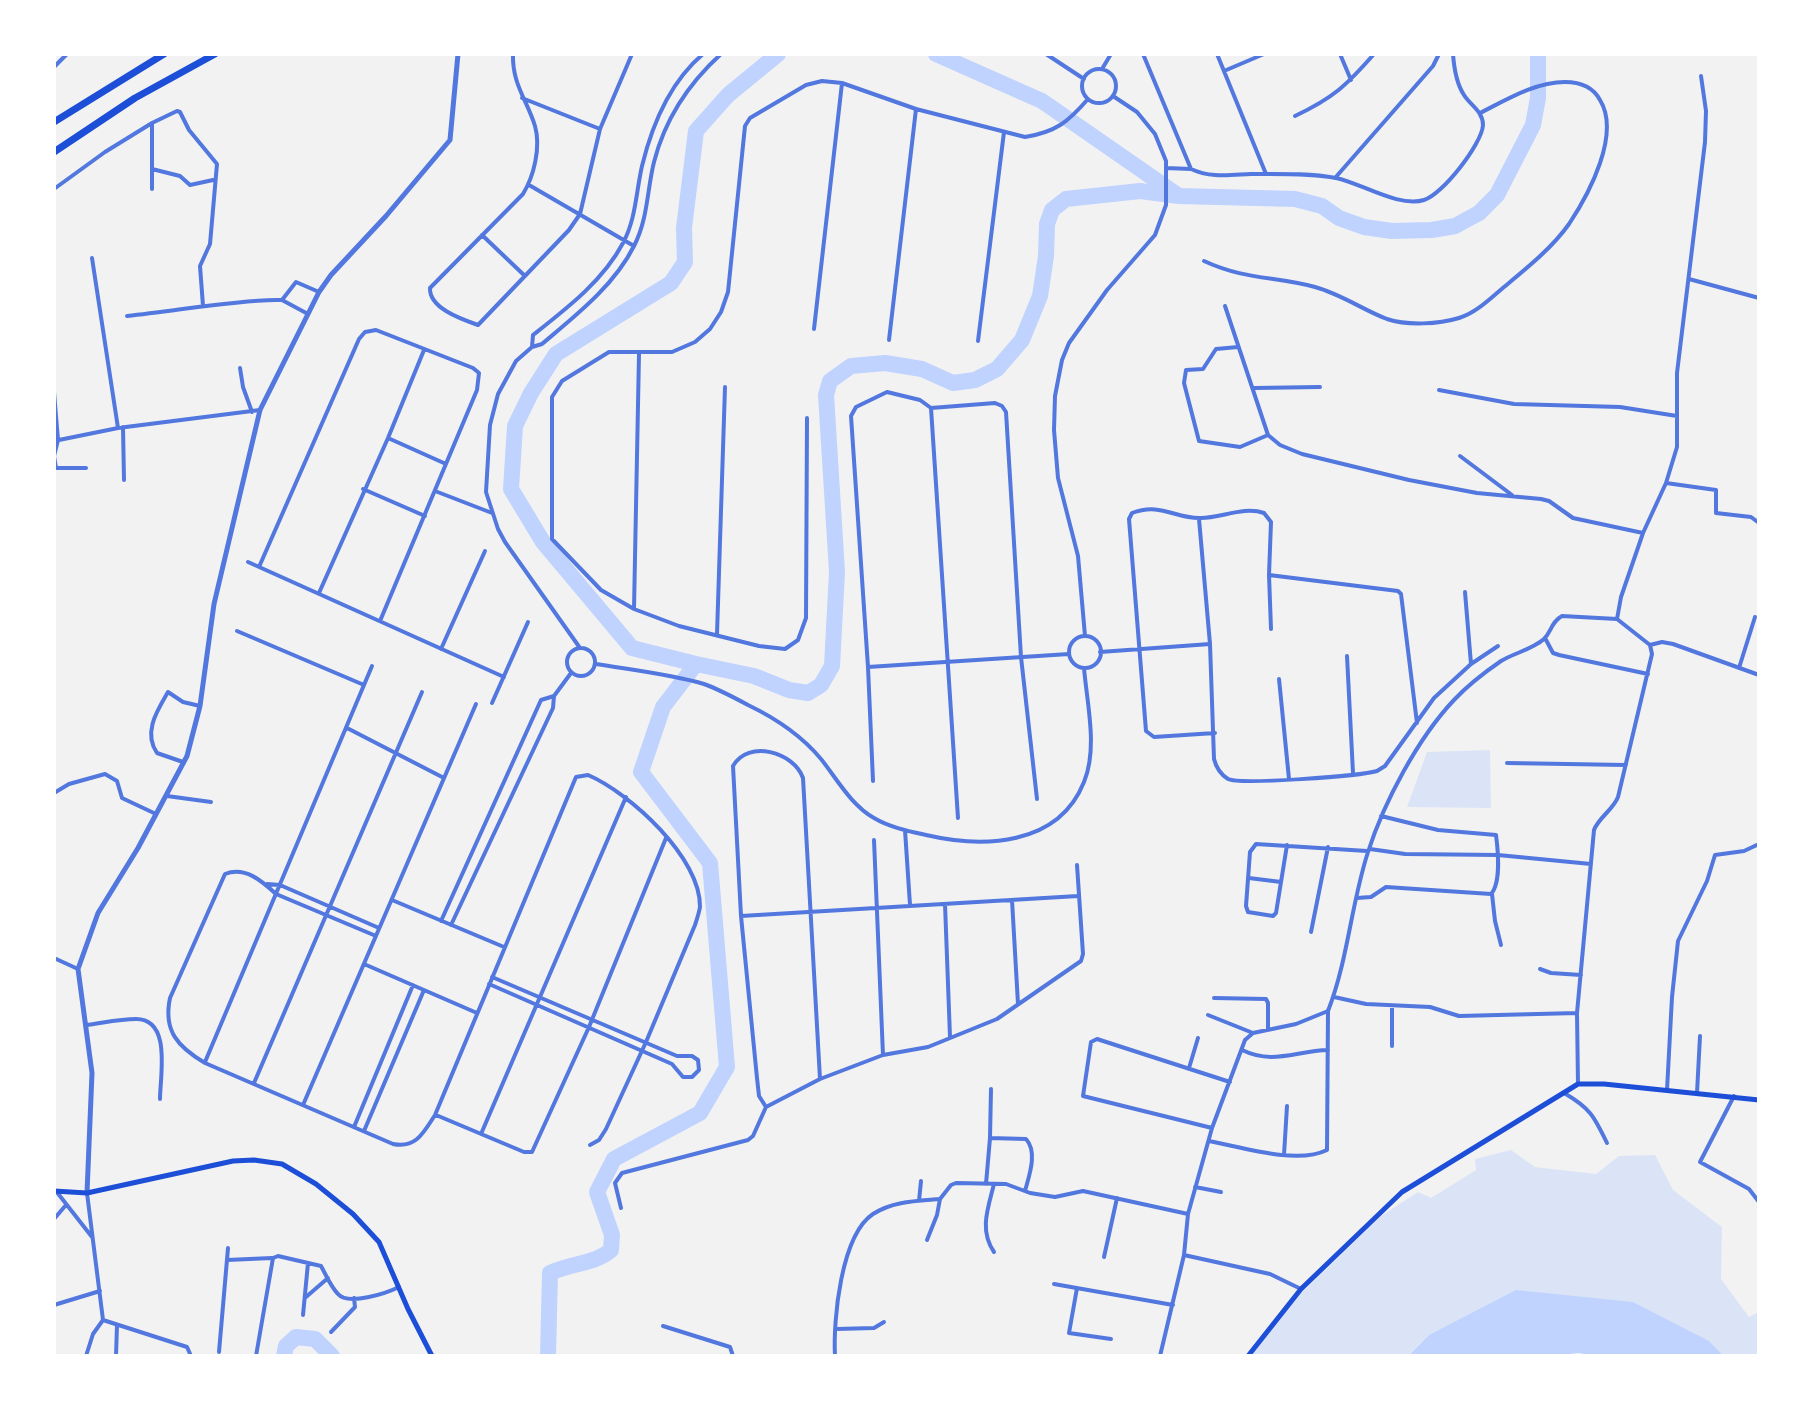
<!DOCTYPE html>
<html>
<head>
<meta charset="utf-8">
<style>
  body { margin:0 }
  #map { position:relative; width:1813px; height:1410px; overflow:hidden; background:#f2f2f2; font-family:Karla,sans-serif }
  canvas { display:block }
  .frame { position:absolute; inset:0; border:56px solid #fff; pointer-events:none }
</style>
</head>
<body>
<div id="map">
<canvas width="1813" height="1410"></canvas>
<div class="frame"></div>
</div>
<script>
const ctx = document.querySelector('canvas').getContext('2d');
ctx.lineJoin = 'round';
function fillPath(path, color) { ctx.fillStyle = color; ctx.fill(path, 'evenodd'); }
function stroke(path, color, width, dash) { ctx.strokeStyle = color; ctx.lineWidth = width; ctx.lineCap = dash ? 'butt' : 'round'; ctx.setLineDash(dash || []); ctx.stroke(path); }
const green = new Path2D(`
  M1490,750L1491,808L1407,807L1427,752Z
  M1511,1150L1535,1167L1596,1174L1619,1156L1655,1155L1673,1190L1722,1227L1721,1279L1749,1317L1759,1312V1356H1724L1709,1341L1429,1335L1407,1356H1251L1292,1302L1381,1216L1418,1192L1431,1198L1476,1170L1475,1159Z`);
const water = new Path2D(`
  M1516,1290L1633,1302L1709,1341L1724,1356H1597L1578,1353L1556,1356H1408L1429,1335Z`);
const river = new Path2D(`
  M936,54L1042,101L1179,196L1295,199L1322,206L1339,218L1364,227L1392,231L1432,230L1455,226L1479,213L1497,195L1533,125L1538,98V54
  M696,664L754,676L789,690L808,693L821,685L832,666L837,572L826,395L830,381L851,366L885,363L922,369L953,383L975,380L997,369L1022,340L1040,296L1046,256L1047,224L1052,210L1066,199L1140,191L1179,196
  M284,1356L286,1346L296,1337L315,1339L332,1356
  M548,1356L550,1273C571,1263 595,1264 611,1250L612,1235L597,1192L614,1159L700,1113L727,1067L710,863L641,772L663,707L696,664L632,648L543,542L511,489L515,426L531,393L556,354L671,283L685,262L684,228L696,131L728,95L778,54`);
const minor = new Path2D(`
  M513,54C512,84 527,100 535,126C541,147 534,176 523,194L430,288C429,308 461,319 478,325L569,230L580,214L600,129L632,54
  M1046,54L1084,79
  M1143,54L1191,169C1210,178 1229,175 1251,174C1278,174 1309,173 1336,178C1361,183 1399,208 1424,200C1442,195 1482,144 1483,125C1483,111 1470,105 1464,95C1456,83 1454,68 1453,54
  M1217,54L1266,174
  M1340,54L1351,80
  M54,67L67,54
  M1082 86a17 17 0 1 1 34 0a17 17 0 1 1-34 0Z
  M1102,69L1111,54
  M1224,71L1264,54
  M522,98L600,129
  M1295,116C1333,98 1346,86 1374,54
  M152,123L177,111L180,112L189,130L217,164L210,244L200,266L203,306
  M1166,168L1191,169
  M152,169L180,176L190,185L213,180
  M1335,178L1433,66L1439,54
  M529,185L634,246
  M54,189L105,152L152,123V189
  M482,235L525,276
  M92,258L118,428
  M1204,261C1245,280 1274,276 1315,287C1341,294 1363,310 1387,319C1408,326 1439,324 1459,318C1476,313 1491,298 1504,287C1527,268 1552,248 1569,224C1589,194 1621,134 1600,100C1593,87 1580,82 1565,82C1535,82 1506,100 1480,113
  M1689,279L1759,298
  M282,300L296,282L319,292
  M1225,306L1268,435L1280,445L1302,454L1409,480L1477,493L1541,499L1549,501L1573,518L1643,533
  M127,316C177,311 226,301 276,300H282L308,314
  M814,329L842,83
  M889,340L916,109
  M978,341L1004,132
  M532,347L533,335C566,309 603,281 623,243C636,219 636,192 642,166C652,125 670,82 703,54
  M1238,347L1216,349L1203,369L1186,370L1184,383L1199,441L1240,447L1268,435
  M240,368L243,387L252,412
  M1254,388L1320,387
  M1439,390L1514,404L1620,407L1677,416
  M54,392L58,440L54,456L56,468H86
  M931,408L958,818
  M807,418L806,618L798,640L785,649L759,646L679,626L634,609L601,590L552,539V397L562,381L609,352H672L695,342L710,329L721,312L728,292L745,126L750,118L806,85L822,81L842,83L916,109L1025,137C1056,132 1068,122 1088,99
  M123,427L124,480
  M388,438L446,464
  M54,441L118,428L260,410
  M1460,456L1512,495
  M1666,483L1716,490V513L1751,517L1759,523
  M363,489L425,516
  M435,491L492,513
  M1199,519L1210,644L1214,759C1216,767 1220,774 1228,779C1241,785 1360,776 1377,771L1385,766L1434,698L1471,664L1498,646
  M248,562L504,677
  M259,567L359,339L365,332L376,330L473,368L479,373L477,390L380,621
  M1269,575L1398,591L1401,594L1417,723
  M1465,592L1471,664
  M319,593L388,438L424,350
  M634,609L639,354
  M1617,619L1621,597L1643,533L1666,483L1677,447V373L1705,142L1706,111L1701,76
  M237,631L364,685
  M717,634L725,387
  M1085,636L1078,556L1058,478L1054,430L1055,396L1062,360L1069,343L1107,290L1155,235L1166,205V161L1155,134L1137,112L1113,96
  M1069 652a16 16 0 1 1 32 0a16 16 0 1 1-32 0Z
  M1545,638L1553,653L1559,655L1648,674
  M1650,645L1662,642L1673,644L1759,675
  M567 662a14 14 0 1 1 28 0a14 14 0 1 1-28 0Z
  M580,648L505,542L498,529L486,492L490,425L498,394L516,361L532,347L542,344C575,316 614,286 634,246C648,219 647,190 654,162C665,119 688,84 721,54
  M441,649L485,551
  M1100,652L1210,644
  M1347,656L1353,773
  M596,664C632,670 669,674 704,684C718,689 735,698 748,705C775,718 802,736 821,759C837,779 851,805 874,818C889,827 908,831 926,835C982,848 1058,847 1084,782C1098,748 1087,704 1084,668
  M868,667L1069,654
  M1739,668L1755,617
  M1279,679L1289,779
  M492,703L528,622
  M347,728L444,778
  M1215,733L1154,737L1146,731L1129,519L1132,513C1161,502 1175,519 1201,518C1221,518 1244,506 1264,513L1271,522L1269,575L1271,629
  M183,762L157,753C143,732 157,711 168,692L183,702L200,706
  M1507,763L1626,765
  M873,781L868,667L851,416L856,407L887,392L920,400L931,408L995,403L1002,406L1006,412L1021,657L1037,799
  M54,793L69,784L105,774L117,781L122,798L156,814
  M167,796L211,802
  M905,830L910,905
  M874,840L883,1055
  M1287,845L1276,913L1273,916L1248,912L1246,906L1250,852L1256,844L1367,851
  M1370,849L1405,854L1498,855L1591,864
  M1249,878L1281,882
  M267,884L280,885L379,928
  M1492,894L1495,921L1501,945
  M1357,898L1371,897L1386,887L1491,894C1501,883 1498,850 1496,835L1438,830L1381,816
  M392,900L504,947
  M1012,900L1018,1004
  M945,904L950,1037
  M741,916L1078,896
  M441,921L541,700L554,696
  M451,925L553,708L554,696L571,673
  M1311,932L1328,847
  M376,936L276,894C262,881 245,866 225,874L170,998C163,1031 178,1047 205,1063L393,1144C416,1149 424,1132 435,1115L576,777L588,775C630,793 701,858 700,907C699,913 697,919 695,925L646,1042L606,1129L599,1140L590,1145
  M54,958L78,969
  M364,964L477,1013
  M1540,969L1551,973L1581,975
  M489,984L672,1064L683,1077H692L699,1070L698,1060L692,1056H677L492,977
  M1334,997L1366,1004L1430,1007L1459,1016L1577,1013
  M1214,998L1266,999L1268,1003V1029
  M1392,1006V1046
  M1208,1015L1253,1033
  M86,1025C102,1023 120,1019 136,1019C172,1019 160,1076 160,1099
  M1242,1050C1273,1065 1295,1051 1328,1050
  M205,1062L372,666
  M1189,1068L1198,1038
  M254,1083L422,692
  M1578,1084L1577,1013L1594,830C1599,817 1613,810 1618,797L1652,654L1650,645L1617,619
  M1667,1090L1672,997L1678,941L1707,881L1715,855L1744,851L1759,844
  M1564,1093C1590,1108 1594,1116 1607,1143
  M1697,1093L1700,1036
  M1734,1096L1700,1162L1749,1189L1759,1202
  M303,1105L476,704
  M766,1107L759,1096L757,1078L741,916L733,766C748,739 794,752 803,778L820,1079
  M436,1115L524,1152H532L589,1027L666,838
  M354,1127L413,985
  M1212,1128L1083,1096L1091,1042L1097,1039L1230,1082
  M364,1131L424,990
  M481,1134L626,797
  M990,1138L991,1089
  M1209,1141C1241,1147 1297,1165 1327,1150L1328,1010
  M1284,1155L1287,1106
  M986,1184L990,1138L1026,1139C1038,1152 1029,1176 1025,1191
  M994,1184C988,1208 979,1230 994,1252
  M1195,1187L1221,1192
  M56,1191L92,1237
  M919,1201L921,1181
  M621,1208L615,1183L622,1173L748,1140L753,1136L766,1107L820,1079L883,1055L928,1047L997,1019L1081,961L1083,954L1077,865
  M54,1219L66,1205
  M927,1240L937,1215L940,1199
  M1184,1255L1270,1274L1301,1289
  M1104,1257L1117,1198
  M227,1260L272,1258
  M1054,1284L1173,1305
  M1077,1288L1069,1333L1111,1339
  M306,1297L328,1278
  M54,1305L100,1291
  M303,1315L308,1263
  M103,1320L187,1347L191,1356
  M663,1326L730,1347L733,1356
  M836,1329L874,1328L884,1322
  M331,1332L355,1307L354,1298
  M219,1352L228,1248
  M86,1356L93,1334L103,1320L87,1193
  M116,1356L117,1325
  M256,1356L273,1258L278,1256L321,1266C326,1275 331,1287 338,1294C348,1306 387,1293 399,1287
  M835,1356C833,1320 841,1235 873,1214C893,1201 917,1201 940,1199L951,1185L956,1183L1006,1184L1030,1193L1055,1197L1083,1191L1188,1214
  M1160,1356L1184,1255L1188,1214L1212,1128L1245,1040L1253,1033L1296,1024L1328,1011C1348,960 1351,904 1368,852C1384,802 1418,738 1454,700C1468,685 1485,672 1501,661C1514,653 1533,649 1544,639C1552,631 1551,622 1562,616L1617,619`);
const tertiary = new Path2D(`
  M87,1193L92,1073L78,969L98,913L138,848L187,756L200,706L214,604L260,410L319,292L331,275L386,216L450,140L458,54`);
const secondary = new Path2D(`
  M54,1191L87,1193L233,1161L254,1160L282,1164L316,1184L353,1214L379,1242L408,1309L432,1356
  M1248,1356L1301,1289L1402,1192L1578,1084H1604L1759,1100`);
const motorway = new Path2D(`
  M54,122L164,54
  M54,152L135,98L215,54`);
fillPath(green, '#dbe4f7');
fillPath(water, '#bfd3fe');
stroke(river, '#bfd3fe', 16);
stroke(minor, '#5277de', 4);
stroke(tertiary, '#5277de', 5);
stroke(secondary, '#1d4ed8', 5);
stroke(motorway, '#1d4ed8', 7);
</script>
</body>
</html>
